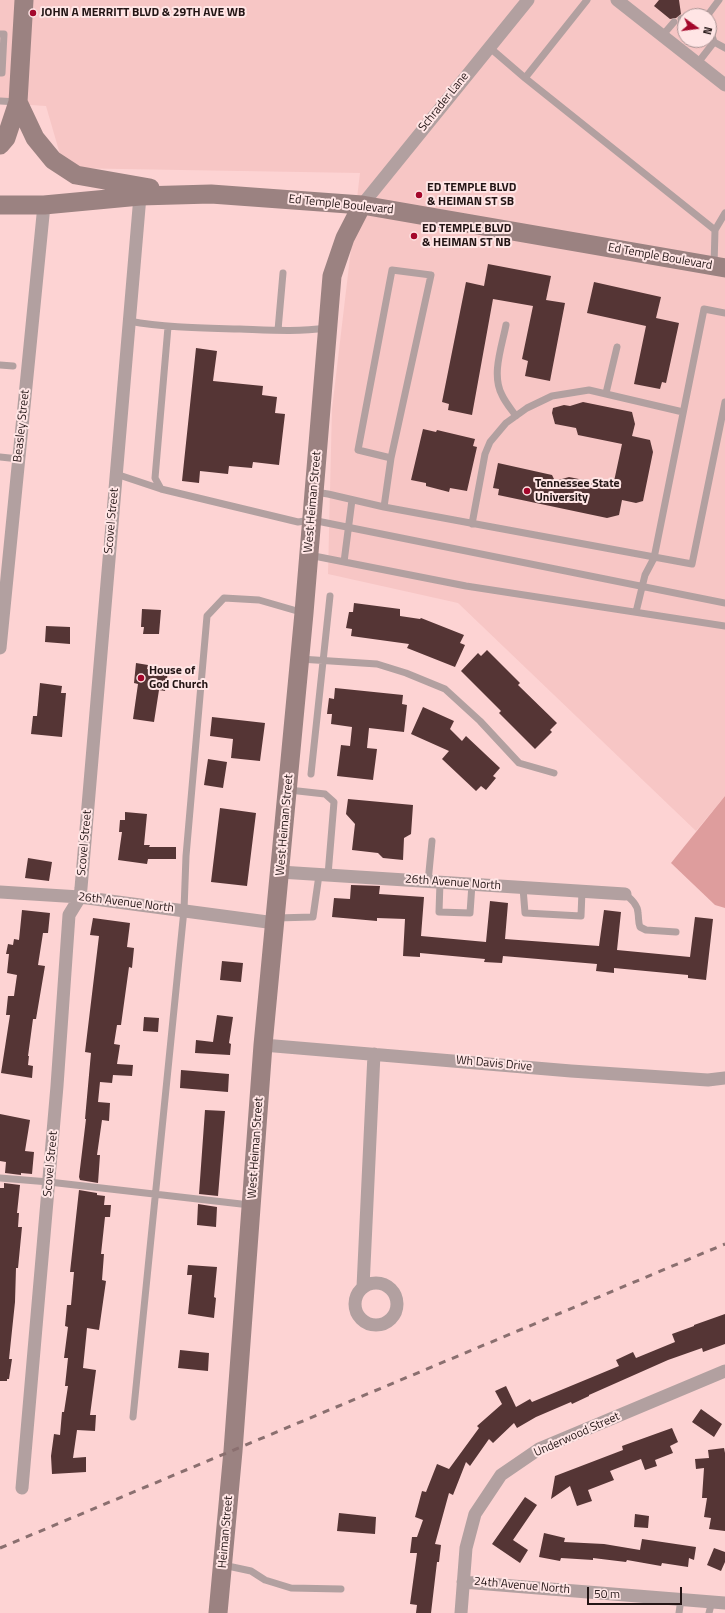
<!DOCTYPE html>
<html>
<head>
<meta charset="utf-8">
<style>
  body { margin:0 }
  #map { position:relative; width:725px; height:1613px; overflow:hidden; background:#fdd3d3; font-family:"Titillium Web",sans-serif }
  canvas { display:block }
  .north { position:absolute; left:677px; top:8px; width:40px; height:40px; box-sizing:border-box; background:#ffe5e5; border:1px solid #a79292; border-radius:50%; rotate:104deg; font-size:11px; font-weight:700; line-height:16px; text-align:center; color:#231515 }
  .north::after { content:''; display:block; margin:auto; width:14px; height:18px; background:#a4072b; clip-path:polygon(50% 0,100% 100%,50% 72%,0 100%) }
  .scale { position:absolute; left:587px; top:1587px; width:95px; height:18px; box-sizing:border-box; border:2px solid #231515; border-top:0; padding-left:5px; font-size:12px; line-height:14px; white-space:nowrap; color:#231515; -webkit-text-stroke:3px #ffe5e5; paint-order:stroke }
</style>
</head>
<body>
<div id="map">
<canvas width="725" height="1613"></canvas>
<div class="north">N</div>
<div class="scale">50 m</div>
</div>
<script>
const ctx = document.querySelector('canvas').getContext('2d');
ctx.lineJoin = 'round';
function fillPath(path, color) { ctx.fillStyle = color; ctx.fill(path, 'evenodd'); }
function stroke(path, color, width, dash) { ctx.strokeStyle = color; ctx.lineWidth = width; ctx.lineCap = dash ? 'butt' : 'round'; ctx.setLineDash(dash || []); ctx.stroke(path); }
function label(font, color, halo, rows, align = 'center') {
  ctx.font = font + ' "Titillium Web",sans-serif'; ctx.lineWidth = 4; ctx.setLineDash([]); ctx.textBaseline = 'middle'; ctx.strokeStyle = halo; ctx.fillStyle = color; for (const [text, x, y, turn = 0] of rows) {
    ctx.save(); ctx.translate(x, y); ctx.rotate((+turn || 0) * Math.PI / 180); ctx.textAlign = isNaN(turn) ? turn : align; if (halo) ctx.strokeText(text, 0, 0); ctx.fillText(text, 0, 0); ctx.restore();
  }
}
const built = new Path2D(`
  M0,0H725V796L696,831L458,603L328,574L332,409L360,173L64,168L46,106L0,103ZM685,16H709V40H685Z`);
const green = new Path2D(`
  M725,796V908L715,905L671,863Z`);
const building = new Path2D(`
  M659,0H679L681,14L676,18L670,19L654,6Z
  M488,264L551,276L546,300L565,303L550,381L525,376L528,361L522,359L533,306L493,299L472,415L448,410L449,404L442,402L466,282L484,286Z
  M594,282L661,297L656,318L679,323L666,383L662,382L660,389L634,384L646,326L587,313Z
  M196,348L217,351L213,381L263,386L262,395L277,397L275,413L285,414L279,465L253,462L252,468L229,466L228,474L200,471L199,483L182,481Z
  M583,402L632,412L635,424L632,436L650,440L653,452L643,501L636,503L622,500L619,515L607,518L498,495L499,489L493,488L498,463L552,475L555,481L569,477L613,486L622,444L578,435L576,428L555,424L552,413L553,408L564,405L570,406Z
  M423,429L436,432L437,430L475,439L473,446L477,447L467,491L450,488L449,492L426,486V483L411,480Z
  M354,603L400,609V616L420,619L421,618L464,635L460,643L465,645L455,667L407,648L409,644L351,636L352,629L346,628L349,612H353Z
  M142,609L161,610L159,634H143L144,627H141Z
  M46,626L70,627V644L45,642Z
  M487,650L520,683L518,685L557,723L550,730L552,732L535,749L499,713L501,711L461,671L478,653L481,656Z
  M136,663L148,665L147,669L168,672L165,691L159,690L154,722L133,719L138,684L134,683Z
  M40,683L62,686L61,693H66L62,737L31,734L33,716H37Z
  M335,688L403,695L402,704L407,705L404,732L369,728L367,748L377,749L373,780L337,776L341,745L350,746L352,727L331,724L332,714H327L329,698L334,699Z
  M423,707L454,721L450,729L462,741L466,736L500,768L493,776L496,778L486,790L481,786L476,791L442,759L449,751L411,734Z
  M212,717L265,723L260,761L231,758L233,739L210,736Z
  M208,759L227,762L223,788L204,785Z
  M348,799L413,805L411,834L404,838L403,860L383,858L378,853L352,850L355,824L346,814Z
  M220,808L256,813L247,886L211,882Z
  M125,812L147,814L144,845H150L149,847H176V859H148L147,864L118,860L122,832H119L120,820H125Z
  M28,858L52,862L49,881L25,878Z
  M351,885L380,886L379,894L424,897L421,936L486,942L490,901L508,903L505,939L599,946L604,910L621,912L617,950L690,957L695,917L713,919L706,980L688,978V975L614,968V973L596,971L597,964L503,956L502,963L484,962L485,959L420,953V957L403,956L405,919L377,918V921L332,917L334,898L350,899Z
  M22,910L50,913L48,933H43L38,965L45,966L36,1019H33L28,1056H29L28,1065L33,1066L32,1078L1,1073L10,1015H6L8,996H14L17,975L7,973L9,954H6L8,944L13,945L14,939L19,940Z
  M93,918L130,923L127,947L134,948L132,968L129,967L121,1025H117L114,1044L120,1045L117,1064L133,1065L132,1076L113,1075L112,1083L100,1082L98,1102L110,1103L109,1121L102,1120L97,1155H100L98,1183L80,1180L79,1177L86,1119H85L91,1053L85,1052L99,936L90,935Z
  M222,961L243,963L241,982L220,980Z
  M217,1015L233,1017L229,1043L231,1044L230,1055L195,1053L196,1040L213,1042Z
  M144,1017L159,1018L158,1032L143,1031Z
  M181,1070L229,1074L228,1092L180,1088Z
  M205,1110L225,1111L218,1196L199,1194Z
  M0,1114L30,1120L25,1151L34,1152L32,1174L21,1173V1175L5,1173L6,1162L0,1161Z
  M4,1183L20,1185L17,1213H19L18,1227H22L18,1268H16L15,1302L9,1359H12L9,1379H7V1381H0V1188H4Z
  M79,1190L97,1193V1195L105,1196L104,1205H111L110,1217H105L101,1254H104L102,1280L106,1281L99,1330L87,1328L83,1368L96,1370L90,1415H96L95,1431L77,1430L73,1458L86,1457V1472L52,1474L51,1456L54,1434L60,1435L62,1412H64L68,1386H65L68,1358H64L68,1327L65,1326L67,1305H71L74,1272H70Z
  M198,1204L217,1207L216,1227L197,1225Z
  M188,1265L217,1267L214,1297L216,1298L214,1318L188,1314L192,1275H187Z
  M725,1314V1344L703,1352L702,1348L668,1360L589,1395V1396L572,1404L571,1402L536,1417L517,1428L514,1423L493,1443L489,1439L470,1466L466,1462L453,1495L449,1493L435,1544L441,1545L439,1562H437L431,1613H416L417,1605L410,1604L417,1553H410L412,1537H417L423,1520L415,1517L422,1491L426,1492L437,1464L449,1469L479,1428L477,1426L502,1404L495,1391L506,1386L516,1407L530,1399L532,1402L619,1366L616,1360L633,1352L636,1358L675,1342L672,1334L694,1326V1325Z
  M180,1350L209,1353L208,1371L178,1368Z
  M701,1409L722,1424L714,1437L692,1422Z
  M672,1428L678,1442L670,1446L673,1453L655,1460L657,1466L645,1470L641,1459L610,1471L614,1480L588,1490L592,1501L577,1506L570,1486L551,1499L555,1476L623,1450L622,1446Z
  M724,1448L725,1453V1531L709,1529L711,1518L704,1517L707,1498H702L704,1468L696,1469L695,1459L709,1458L708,1450Z
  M525,1497L537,1505L513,1540L528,1550L520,1563L492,1544Z
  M339,1513L376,1517L375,1534L337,1531Z
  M635,1514L649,1516L648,1528L634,1527Z
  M544,1533L565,1538L564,1542L604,1544L640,1550L642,1539L696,1547L694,1560L689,1558L688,1567L662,1563L661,1566L627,1560L626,1562L593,1558V1560L561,1558L560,1561L539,1557Z
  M714,1548L725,1552V1562L721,1571L707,1565Z`);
const lane = new Path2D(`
  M707,16L719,0
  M681,19L685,18
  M709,26L714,42
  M0,34H4L2,73H0
  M662,36L674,22
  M489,47L525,78L715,230
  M697,64L714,42L725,48
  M525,78L587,0
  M0,101L18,102
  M714,266L715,230L725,213
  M129,321C166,328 203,328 240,329C269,330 298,332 326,328
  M506,325C502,346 491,375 502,395C505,402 511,409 516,416
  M168,327L155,478L161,489L298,522L312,520L725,603
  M278,330L283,273
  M0,365L13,366
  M606,393L617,347
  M0,457L19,459
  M116,474L161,489
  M315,492L328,494L384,507L391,458L431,275L392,270L358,450L391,458
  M384,507L692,564L725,402
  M472,524L485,454L490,442L506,423L527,408L552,396L589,390L683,412
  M309,555L466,586L725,626
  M344,562L352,500
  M636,612L645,575L654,558L704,309L725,313
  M300,659L377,664L406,673L445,689L480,721L519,763L554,773
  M311,774L330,596
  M289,790L325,794L334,802L328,875
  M428,882L432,841
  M440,882L439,912L470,913L472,884
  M523,888L525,913L581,916L582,891
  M625,894C631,899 638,905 638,913C639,919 638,922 640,927L646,930L676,932
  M276,918L313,917L319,875
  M0,1178L49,1182L250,1205
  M133,1417L184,910L186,856L207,616L224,598L259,600L304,613
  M223,1565L251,1571L265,1580L291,1588L341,1589
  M679,1613L681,1599
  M709,1613L712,1601`);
const street = new Path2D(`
  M617,0L725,85
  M362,205L528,0
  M0,648L44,205
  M280,872L625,894
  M0,892L80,897L275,923
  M263,1045L571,1071L708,1080L725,1078
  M355 1304a21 21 0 1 1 42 0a21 21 0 1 1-42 0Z
  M363,1287L374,1054
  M22,1488L57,1086L69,915L80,897L81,888L140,196
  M463,1582L725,1603
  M461,1613L466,1548L475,1514L501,1475L539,1449L725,1371`);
const secondary = new Path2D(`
  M18,102L35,138L53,160L76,175L150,188
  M0,145L6,138L18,102L24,0
  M0,205H44L140,196L211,194L362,205L725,268
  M218,1613L233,1451L263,1045L304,613L332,276L345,238L362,205`);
const rail = new Path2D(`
  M0,1548L725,1244`);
const markers = [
  [33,13,4,"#a4072b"],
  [419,195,4,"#a4072b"],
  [414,236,4,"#a4072b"],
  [527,491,4,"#a4072b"],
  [141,678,4,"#a4072b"]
];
const poiNames = [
  ["JOHN A MERRITT BLVD & 29TH AVE WB",41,13],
  ["ED TEMPLE BLVD",427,188],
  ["& HEIMAN ST SB",427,202],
  ["ED TEMPLE BLVD",422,229],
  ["& HEIMAN ST NB",422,243],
  ["Tennessee State",535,484],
  ["University",535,498],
  ["House of",149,671],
  ["God Church",149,685]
];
const streetNames = [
  ["Schrader Lane",444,102,-51],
  ["Ed Temple Boulevard",341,205,6],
  ["Ed Temple Boulevard",660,257,10],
  ["Beasley Street",22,426,-84],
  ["West Heiman Street",313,502,-85],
  ["Scovel Street",112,521,-85],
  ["West Heiman Street",285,825,-85],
  ["Scovel Street",85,843,-85],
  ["26th Avenue North",453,883,4],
  ["26th Avenue North",126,903,7],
  ["Wh Davis Drive",494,1064,5],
  ["West Heiman Street",256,1148,-86],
  ["Scovel Street",51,1164,-85],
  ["Underwood Street",577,1435,-24],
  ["Heiman Street",226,1532,-85],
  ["24th Avenue North",522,1586,5]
];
fillPath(built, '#f7c6c5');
fillPath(green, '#de9d9d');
fillPath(building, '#553535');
stroke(lane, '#b2a0a0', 7);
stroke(street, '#b2a0a0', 13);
stroke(secondary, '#9b8281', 19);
stroke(rail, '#8a6f6f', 3, [7, 7]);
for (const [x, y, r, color] of markers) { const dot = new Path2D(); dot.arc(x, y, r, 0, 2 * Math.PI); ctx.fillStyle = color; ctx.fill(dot); stroke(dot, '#ffe5e5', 1.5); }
label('bold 12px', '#231515', '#ffe5e5', poiNames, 'left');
label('12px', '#231515', '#ffe5e5', streetNames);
</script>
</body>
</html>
